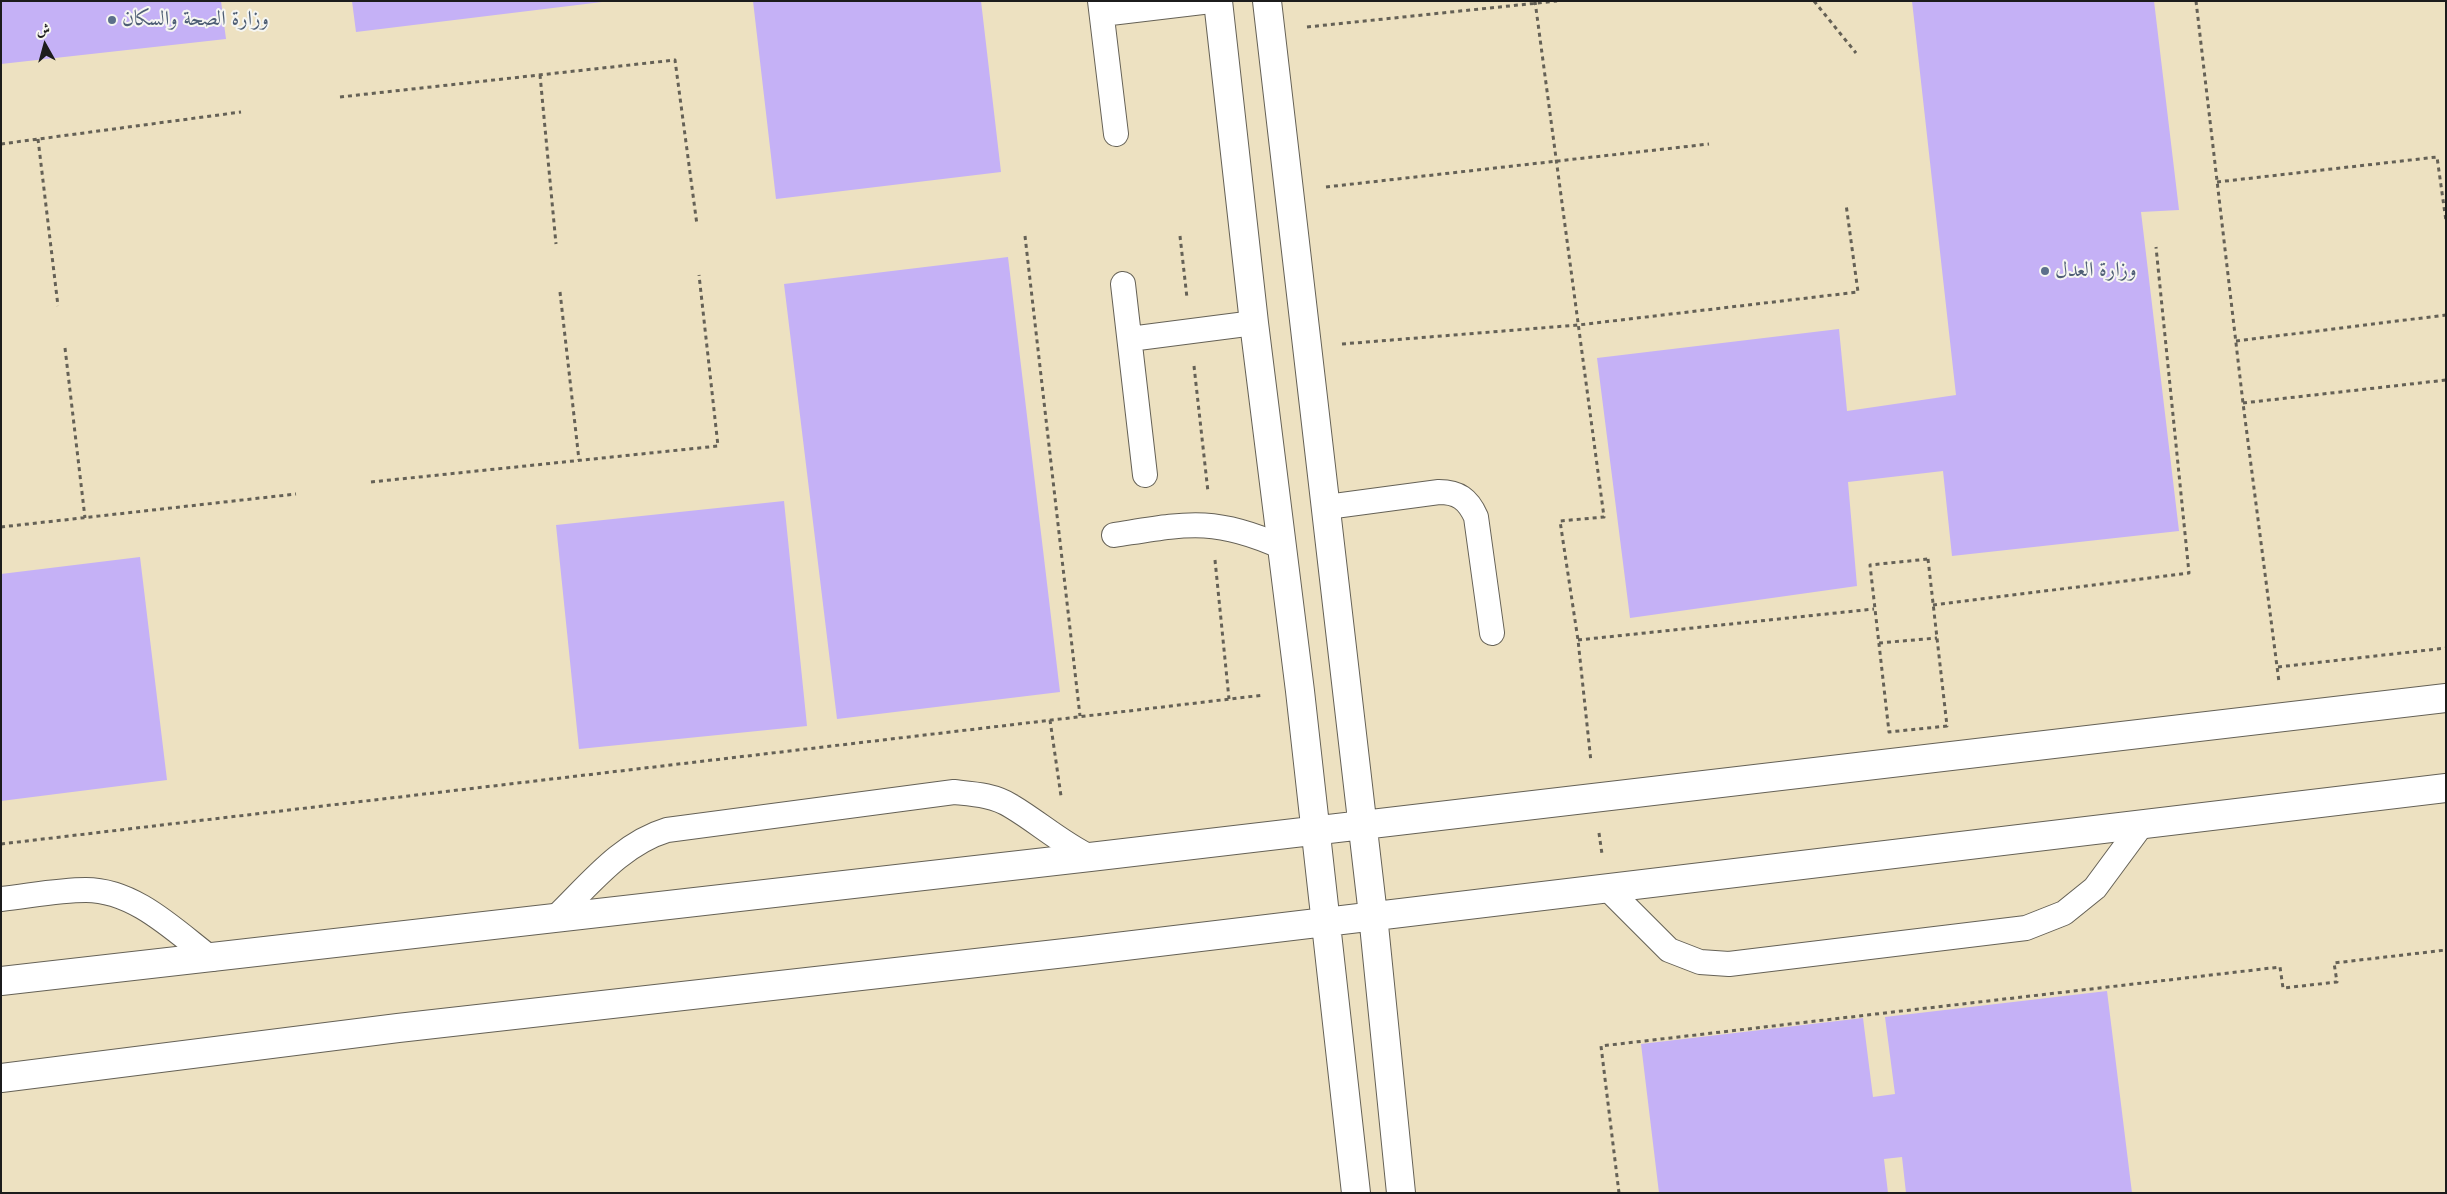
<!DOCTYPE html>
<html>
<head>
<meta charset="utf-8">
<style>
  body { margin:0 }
  #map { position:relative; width:2447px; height:1194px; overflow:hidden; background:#ede1c1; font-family:Cardo,Amiri,serif }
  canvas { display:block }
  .frame { position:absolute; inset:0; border:2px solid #1c1c1c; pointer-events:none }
  .north { position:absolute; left:20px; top:20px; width:50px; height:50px; -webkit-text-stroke:4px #f6f6f2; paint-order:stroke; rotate:353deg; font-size:14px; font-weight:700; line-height:20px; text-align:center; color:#1c1c1c }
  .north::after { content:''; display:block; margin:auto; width:18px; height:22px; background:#1c1c1c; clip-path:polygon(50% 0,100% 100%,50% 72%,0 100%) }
</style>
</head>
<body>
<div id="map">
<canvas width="2447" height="1194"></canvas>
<div class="frame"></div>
<div class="north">ش</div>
</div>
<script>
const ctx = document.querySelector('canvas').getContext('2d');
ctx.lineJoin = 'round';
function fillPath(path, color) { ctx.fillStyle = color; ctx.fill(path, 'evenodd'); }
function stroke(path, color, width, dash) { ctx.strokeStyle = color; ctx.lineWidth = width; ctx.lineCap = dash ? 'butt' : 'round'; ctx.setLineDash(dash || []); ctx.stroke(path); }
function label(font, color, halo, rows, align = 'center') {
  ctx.font = font + ' Cardo,Amiri,serif'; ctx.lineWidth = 4; ctx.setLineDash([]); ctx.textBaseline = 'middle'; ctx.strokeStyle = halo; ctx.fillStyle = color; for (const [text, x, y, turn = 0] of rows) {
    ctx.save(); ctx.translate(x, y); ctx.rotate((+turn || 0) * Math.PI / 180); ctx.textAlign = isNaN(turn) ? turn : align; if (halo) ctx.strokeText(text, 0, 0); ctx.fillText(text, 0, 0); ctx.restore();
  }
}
const building = new Path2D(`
  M1,1H221L226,39L1,64Z
  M352,1H602V2L356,32Z
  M753,1H981L1001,172L776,199Z
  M1912,1H2154L2179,210L2141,212L2179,531L1952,556L1943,471L1848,482L1857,586L1630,618L1597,358L1839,329L1847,411L1956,395Z
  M1008,257L1060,692L837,719L784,284Z
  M784,501L807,726L579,749L556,525Z
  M140,557L167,780L1,801V574Z
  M2107,991L2132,1193H1906L1902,1157L1884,1159L1888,1193H1659L1641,1044L1863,1018L1873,1097L1895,1094L1885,1017Z`);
const path = new Path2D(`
  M1535,1L1604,517L1560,521L1578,640L1591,762
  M1814,1L1856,53
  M2196,1L2243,403L2279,682
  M1307,27L1557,1
  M540,75L556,244
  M340,97L675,60L697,225
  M38,139L58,306
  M1,144L241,112
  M2217,182L2437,157L2446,221
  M1326,187L1709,144
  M1025,236L1080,716
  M1180,236L1187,298
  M560,292L579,460
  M2236,341L2446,315
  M1342,344L1578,325L1858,292L1846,204
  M65,348L85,518
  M1194,366L1208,492
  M2243,403L2446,380
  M371,482L718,446L699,275
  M1,527L296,494
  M1928,559L1947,726L1889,732L1870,565Z
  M1215,560L1229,699
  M1933,605L2189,573L2156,247
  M1578,640L1874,609
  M1879,643L1937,638
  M2278,667L2446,648
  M1050,720L1061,796
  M1599,833L1602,854
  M1,844L1264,695
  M1619,1193L1601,1046L2280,967L2283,988L2337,982L2334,963L2446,950`);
const service = new Path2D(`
  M1100,1L1116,134
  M1102,14L1211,1
  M1123,284L1145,475
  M1130,339L1254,323
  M1327,507L1439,492C1458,492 1468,499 1476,517L1492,633
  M1114,535C1185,524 1213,516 1282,547
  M1607,888L1669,950L1700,962L1729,964L2026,928L2064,913L2095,888L2143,823
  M1,899C29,896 58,890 86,890C135,890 175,931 212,959
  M556,917C590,884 621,844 667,830L954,792C973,794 994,795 1011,806C1038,822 1061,843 1090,857`);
const minor = new Path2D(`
  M1218,1L1254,323L1300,691L1356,1193
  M1267,1L1373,915L1401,1193
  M1,981L1090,857L2446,698
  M1,1078L398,1028L1083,951L2446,788`);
const markers = [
  [112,20,5,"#5c6f8a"],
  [2045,271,5,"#5c6f8a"]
];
const serviceNames = [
  ["وزارة الصحة والسكان",122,20],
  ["وزارة العدل",2055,271]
];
fillPath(building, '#c5b1f6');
stroke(service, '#656156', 26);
stroke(minor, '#656156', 30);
stroke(path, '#656156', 3, [4, 4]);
stroke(service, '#fff', 24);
stroke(minor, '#fff', 28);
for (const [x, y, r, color] of markers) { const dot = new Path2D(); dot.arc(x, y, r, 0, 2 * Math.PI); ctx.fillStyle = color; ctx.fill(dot); stroke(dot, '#f6f6f2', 2); }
label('21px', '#4e5e75', '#f6f6f2', serviceNames, 'left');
</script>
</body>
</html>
